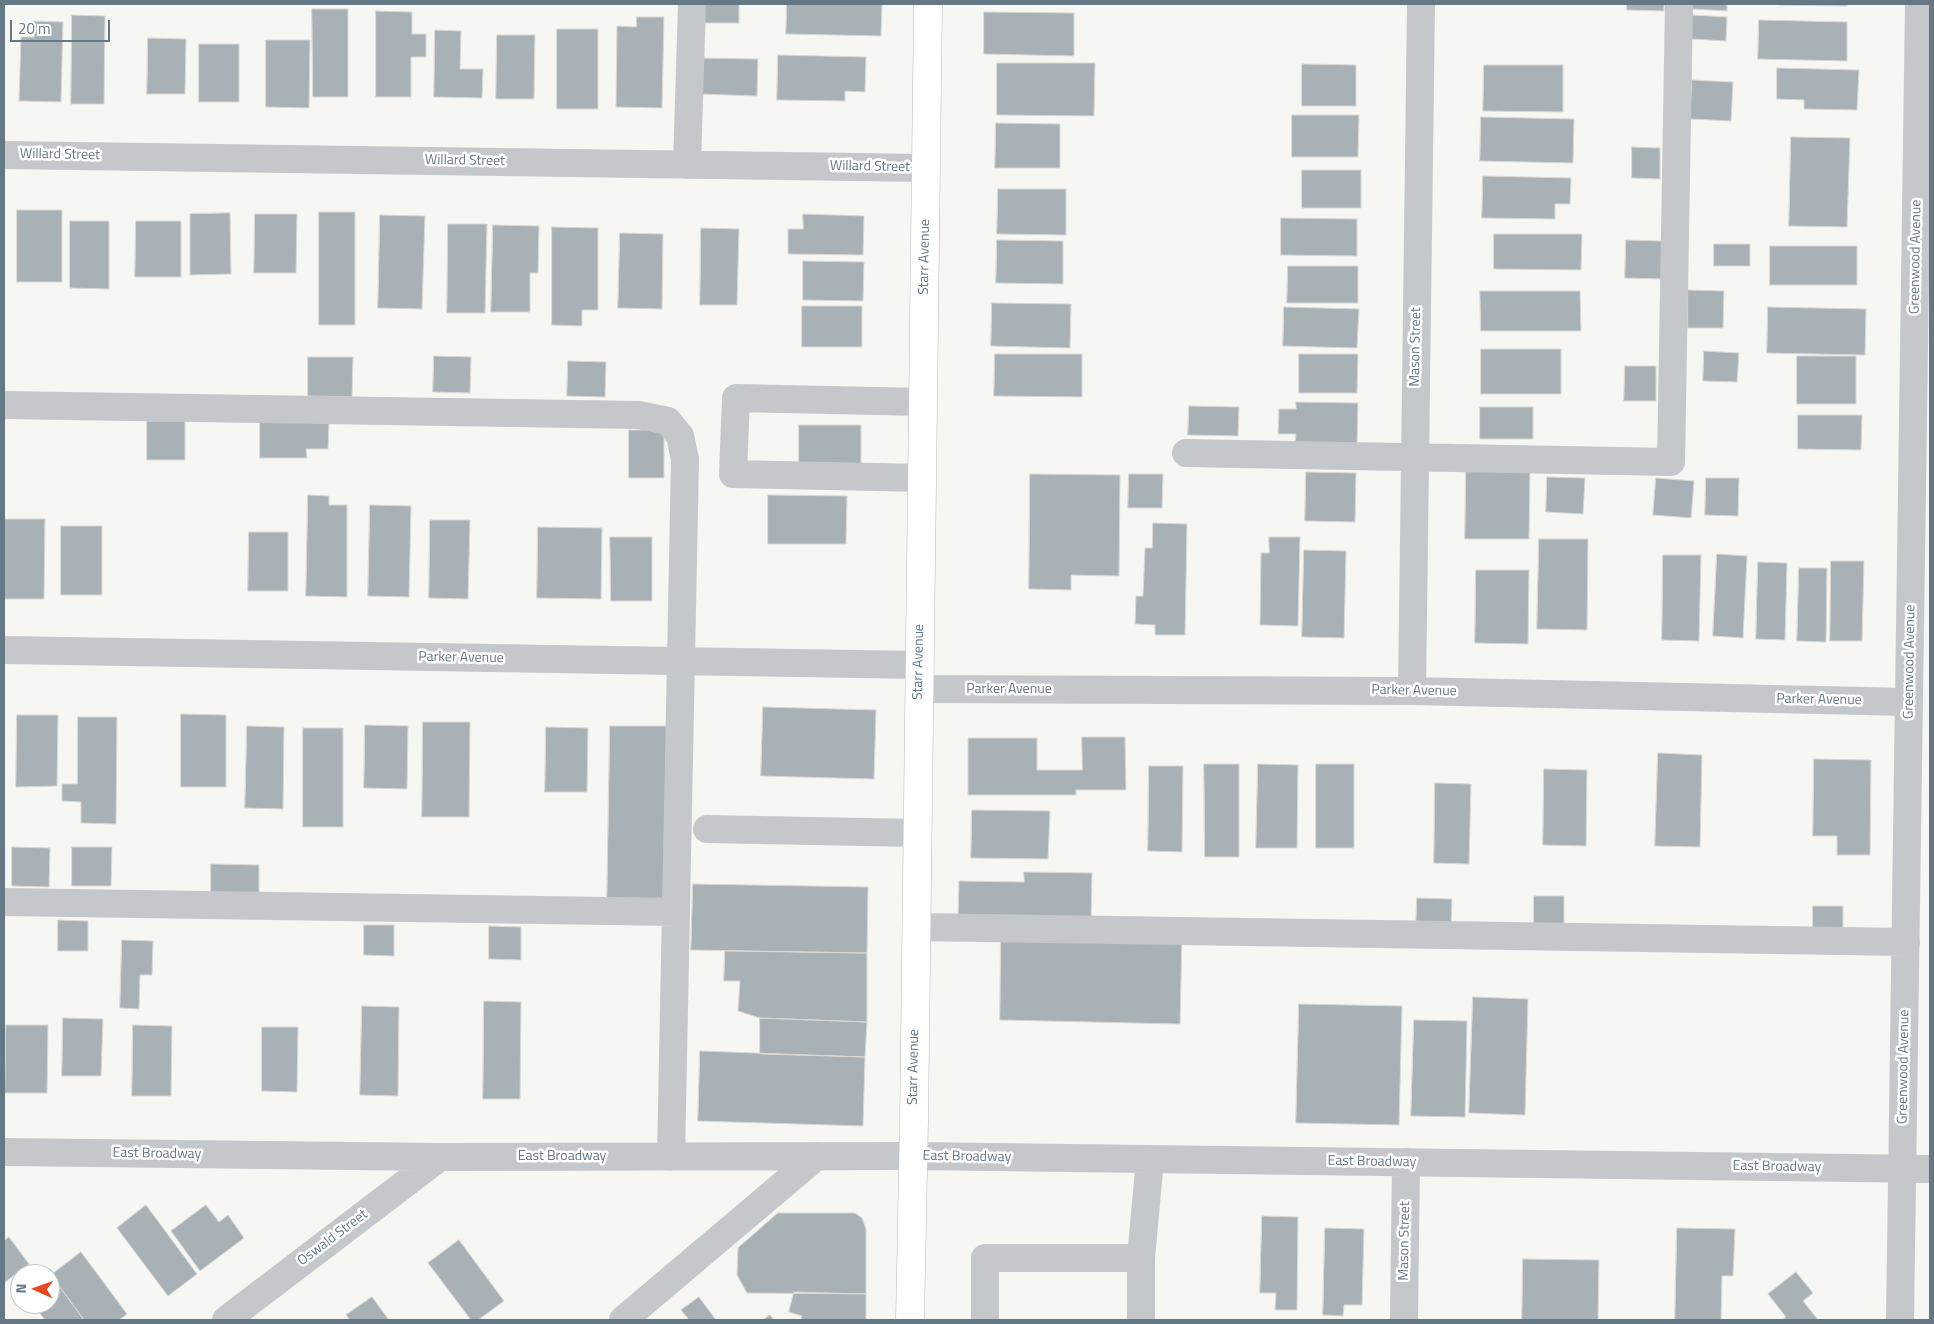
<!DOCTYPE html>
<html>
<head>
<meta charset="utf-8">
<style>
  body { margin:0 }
  #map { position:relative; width:1934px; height:1324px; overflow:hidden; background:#f6f6f3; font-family:"Titillium Web",sans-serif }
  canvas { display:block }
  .frame { position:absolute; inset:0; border:5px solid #647885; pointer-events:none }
  .north { position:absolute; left:10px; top:1264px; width:50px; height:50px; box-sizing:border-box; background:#fff; border:1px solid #c1c9ce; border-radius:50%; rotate:272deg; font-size:14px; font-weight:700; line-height:20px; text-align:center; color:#647885 }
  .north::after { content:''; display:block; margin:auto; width:18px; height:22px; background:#e74822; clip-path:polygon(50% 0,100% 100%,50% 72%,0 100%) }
  .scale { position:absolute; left:10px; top:20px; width:100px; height:22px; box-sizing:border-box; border:2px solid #647885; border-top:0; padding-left:6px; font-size:15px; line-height:18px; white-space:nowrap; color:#647885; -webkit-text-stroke:4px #fff; paint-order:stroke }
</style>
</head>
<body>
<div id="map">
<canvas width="1934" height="1324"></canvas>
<div class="frame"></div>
<div class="north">N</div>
<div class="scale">20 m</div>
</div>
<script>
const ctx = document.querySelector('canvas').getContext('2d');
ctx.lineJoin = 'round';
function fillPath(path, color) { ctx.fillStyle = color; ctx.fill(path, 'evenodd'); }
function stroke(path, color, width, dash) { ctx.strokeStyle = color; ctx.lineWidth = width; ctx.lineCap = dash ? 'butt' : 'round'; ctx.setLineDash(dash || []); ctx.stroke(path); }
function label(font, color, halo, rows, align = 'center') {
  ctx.font = font + ' "Titillium Web",sans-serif'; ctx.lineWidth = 5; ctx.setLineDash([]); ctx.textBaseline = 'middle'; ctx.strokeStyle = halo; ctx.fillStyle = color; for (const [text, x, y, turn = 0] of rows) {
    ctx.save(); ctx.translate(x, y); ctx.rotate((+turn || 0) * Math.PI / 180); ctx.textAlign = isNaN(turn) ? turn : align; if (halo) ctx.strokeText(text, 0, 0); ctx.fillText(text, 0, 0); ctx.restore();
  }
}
const building = new Path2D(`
  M699,4H739V23H699Z
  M787,4H882L881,36L786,34Z
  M1627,4H1664V11L1627,10Z
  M1693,4H1727V11L1693,9Z
  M1780,4H1848L1847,6L1779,5Z
  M312,9H348V97H313Z
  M376,11L412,12V34H426V57H411V97H376Z
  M984,12L1074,13V56L984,54Z
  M72,15L105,16L104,104H71Z
  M1692,15L1727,17L1726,41L1691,39Z
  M637,17H664L662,108L616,107L617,26L636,27Z
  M1759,20L1847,22V61L1758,59Z
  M34,21L63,22L61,102L19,101L21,37H34Z
  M557,29H598V109H557Z
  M435,30L461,31L460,69H483L482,98L434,97Z
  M497,35H535L534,99H496Z
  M148,38L186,39L185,94H147Z
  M266,40H310L309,108L266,107Z
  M199,44H239V102H199Z
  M778,55L866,57L865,92L845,91V101L777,100Z
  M699,58L758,59L757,96L699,94Z
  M997,63H1095L1094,116L997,115Z
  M1302,64L1356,65V106H1302Z
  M1484,65H1563V112L1483,111Z
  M1777,68L1859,70L1857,110L1804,109V100L1777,99Z
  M1692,80L1733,82L1731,121L1690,119Z
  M1292,115H1359L1358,157H1292Z
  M1481,117L1574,119L1573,163L1480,161Z
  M996,123L1060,124V168H995Z
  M1791,137L1850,138L1847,227L1789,226Z
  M1632,147L1660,148V179L1632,178Z
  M1302,170H1361V208H1302Z
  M1483,176L1571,178L1570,204H1555V219L1482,218Z
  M998,189H1066V235L997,234Z
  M17,210H62V282H17Z
  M319,212H355V325H319Z
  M230,213L231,274L190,275V214Z
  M255,214H297L296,273H254Z
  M803,214L864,216L863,255L788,254V229H803Z
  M380,215L425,216L422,309L378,308Z
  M1281,218L1357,219V256L1281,255Z
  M70,221H109V289L70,288Z
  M136,221H181V277H135Z
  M448,224H487L485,313H447Z
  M493,225L539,226L538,273H530V312H491Z
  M552,227L598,228V310H582V326L552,325Z
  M701,228L739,229L737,305H700Z
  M620,233L663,234L662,309L618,308Z
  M1494,234H1582L1581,270L1494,269Z
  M997,240L1063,241V284L996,283Z
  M1626,240L1662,241L1661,279L1625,278Z
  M1714,244H1750V266H1714Z
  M1770,246H1857V285H1770Z
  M803,261L864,262L863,301L803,300Z
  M1288,266H1358V303H1287Z
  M1688,290L1724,291L1723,328H1688Z
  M1480,291H1580L1581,331H1481Z
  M992,303L1071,304L1070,348L991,346Z
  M802,306H862V347H802Z
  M1284,307L1359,309L1357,348L1283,346Z
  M1768,307L1866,309L1865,355L1767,353Z
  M1481,349H1561V394H1481Z
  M1704,351L1739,353L1737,382L1703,381Z
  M995,354H1082V397L994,396Z
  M1299,354H1358L1357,393H1299Z
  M434,356L471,357L470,393L433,392Z
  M1797,356H1856V404H1797Z
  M308,357H353L352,397L308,396Z
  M568,361L606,362L605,397L567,396Z
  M1625,366H1656V401H1624Z
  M1296,402L1358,403L1357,447L1295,446L1296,434H1278L1279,409H1296Z
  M1189,406L1239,407L1238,436L1188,435Z
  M1480,407H1533V439H1480Z
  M1798,415H1862L1861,450L1798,449Z
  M147,421H185V460H147Z
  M260,422H329L328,449H306L307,458H260Z
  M799,425H861V466H799Z
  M629,430H664V478H629Z
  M1466,471H1530L1529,539H1465Z
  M1306,472L1356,473L1355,522L1305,521Z
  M1030,474L1120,475L1119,576L1071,575V590L1029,589Z
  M1129,474H1163L1162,508H1128Z
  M1547,477L1585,478L1583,514L1546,512Z
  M1656,478L1694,481L1691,518L1653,515Z
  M1706,478H1739L1738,516L1705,515Z
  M308,495L329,496V505H347V597L306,596Z
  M768,495L847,496L846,544H768Z
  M370,505L411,506L409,597L368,596Z
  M4,519H45L44,599H4Z
  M430,520H470L468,599L429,598Z
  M1153,523L1187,524L1185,635H1155V625L1135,624L1136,596H1143L1145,548H1152Z
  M61,526H102V595H61Z
  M538,527L602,528L601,599L537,598Z
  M249,532H288V591H248Z
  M610,537H652V601H611Z
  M1269,537H1300L1298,626L1260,625L1261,553H1269Z
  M1539,539H1588L1587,630L1537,629Z
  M1304,550L1346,551L1344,638L1302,637Z
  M1717,554L1747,556L1743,638L1713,636Z
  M1663,555H1701L1699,641L1662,640Z
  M1831,561H1864L1862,641H1830Z
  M1758,562L1787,563L1785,640L1756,639Z
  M1799,568H1827L1826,642L1797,641Z
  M1476,570H1529L1528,644L1475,643Z
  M763,707L876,710L874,779L761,776Z
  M181,714L226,715V787H181Z
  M17,715H58L57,786L16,787Z
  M78,717H117L116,824L81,823V802L62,801V784H77Z
  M423,722H470L469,817H422Z
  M365,725L408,726L407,789L364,788Z
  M247,726L284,727L283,809L245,808Z
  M610,726H667L663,901H607Z
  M546,727L588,728L587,792H545Z
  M303,728H343V827H303Z
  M1082,737H1125L1126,790H1076V795H968V738H1037V770H1082Z
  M1658,753L1702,755L1700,847L1655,846Z
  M1814,759L1871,760L1870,855H1837V836H1813Z
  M1204,764H1239V857H1205Z
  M1258,764L1298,765L1297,848H1256Z
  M1316,764H1354V848H1316Z
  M1149,766H1183L1182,852L1148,851Z
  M1544,769L1587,770L1586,846L1543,845Z
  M1435,783L1471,784L1469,864L1434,863Z
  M972,810L1050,811L1048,859L971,858Z
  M12,847L50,848L49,887L12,886Z
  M72,847H112L111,886H72Z
  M211,864L259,865V893L211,892Z
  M1024,872L1092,873L1091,921L958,919L959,881L1024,882Z
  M693,884L868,887L867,953L691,950Z
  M1534,896H1564V927L1534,926Z
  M1417,898L1452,899L1451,927L1416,926Z
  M1813,906H1843V934L1813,933Z
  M58,920L88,921V951H58Z
  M364,925H394V956L364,955Z
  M489,926L521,927V960L489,959Z
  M1001,932L1182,935L1180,1024L1000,1020Z
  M122,940L153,941L152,975H140L139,1009L120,1008Z
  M725,951L867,953V1022L760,1018L738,1011L740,981H724Z
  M1473,997L1528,999L1525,1115L1469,1113Z
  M484,1001L521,1002L520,1099H483Z
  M1299,1004L1402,1006L1399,1125L1296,1123Z
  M362,1006L399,1007L398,1096L360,1095Z
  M63,1018L103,1019L101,1076H62Z
  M760,1018L867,1022L865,1057L760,1054Z
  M1414,1020L1467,1021L1465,1117L1411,1116Z
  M6,1025H48L47,1093H5Z
  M133,1025L172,1026L171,1096H132Z
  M262,1027H298L297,1092L262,1091Z
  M700,1051L865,1057L863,1126L698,1121Z
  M146,1205L197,1274L168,1296L117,1228Z
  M206,1205L219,1222L228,1215L244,1238L200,1271L171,1231Z
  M778,1213H855L862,1218L866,1229V1294L747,1293L737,1275L738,1248Z
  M1262,1216L1298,1217L1297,1310H1275L1276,1293H1260Z
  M1325,1228L1364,1229L1362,1305H1344L1343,1316L1323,1315Z
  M1677,1228L1735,1229L1733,1276H1722L1721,1320H1675Z
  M9,1237L29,1264L4,1283V1241Z
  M459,1240L504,1301L478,1320H471L428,1263Z
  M81,1252L127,1314L119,1320H84L51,1275Z
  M1523,1259L1599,1260L1598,1320H1522Z
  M1796,1272L1813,1293L1803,1301L1818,1320H1782L1786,1317L1768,1294Z
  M51,1275L84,1320H45L33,1304H50Z
  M794,1292L866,1294V1320H801L802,1316L789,1312Z
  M372,1297L389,1320H350L346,1315Z
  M699,1297L716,1320H689L681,1310Z
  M770,1315L774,1320H763Z`);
const minor = new Path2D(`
  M4,155L926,168
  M687,165L692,4
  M4,405L639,415L668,421L680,436L685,459L671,1157
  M1186,453L1671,462L1679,4
  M922,478L733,474L736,398L923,402
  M4,650L919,665
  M919,689L1412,691L1909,702
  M1412,691L1421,4
  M707,829L917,833
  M4,902L676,912
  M916,927L1906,942
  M4,1152L440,1157L913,1156L1930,1169
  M226,1320L440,1157
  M623,1320L817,1156
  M985,1320V1258H1141
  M1141,1320V1258L1150,1159
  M1404,1320L1406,1162
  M1900,1320L1919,4`);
const major = new Path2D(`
  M910,1320L914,1121L928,4`);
const streetNames = [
  ["Willard Street",60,155,1],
  ["Willard Street",465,161,1],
  ["Willard Street",870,167,1],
  ["Starr Avenue",925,257,-89],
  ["Greenwood Avenue",1916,257,-89],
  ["Mason Street",1416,347,-89],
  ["Parker Avenue",461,658,1],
  ["Starr Avenue",919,662,-89],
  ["Greenwood Avenue",1910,662,-89],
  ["Parker Avenue",1009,690],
  ["Parker Avenue",1414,691,1],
  ["Parker Avenue",1819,700,1],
  ["Starr Avenue",914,1067,-89],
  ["Greenwood Avenue",1904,1067,-89],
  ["East Broadway",157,1154,1],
  ["East Broadway",562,1157],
  ["East Broadway",967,1157,1],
  ["East Broadway",1372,1162,1],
  ["East Broadway",1777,1167,1],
  ["Oswald Street",333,1238,-37],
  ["Mason Street",1405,1241,-89]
];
fillPath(building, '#a8b1b6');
stroke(building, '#d8d8d5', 1);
stroke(major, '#b5babd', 29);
stroke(minor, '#c4c8cb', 28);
stroke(major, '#fff', 28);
label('14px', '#647885', '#fff', streetNames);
</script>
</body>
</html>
